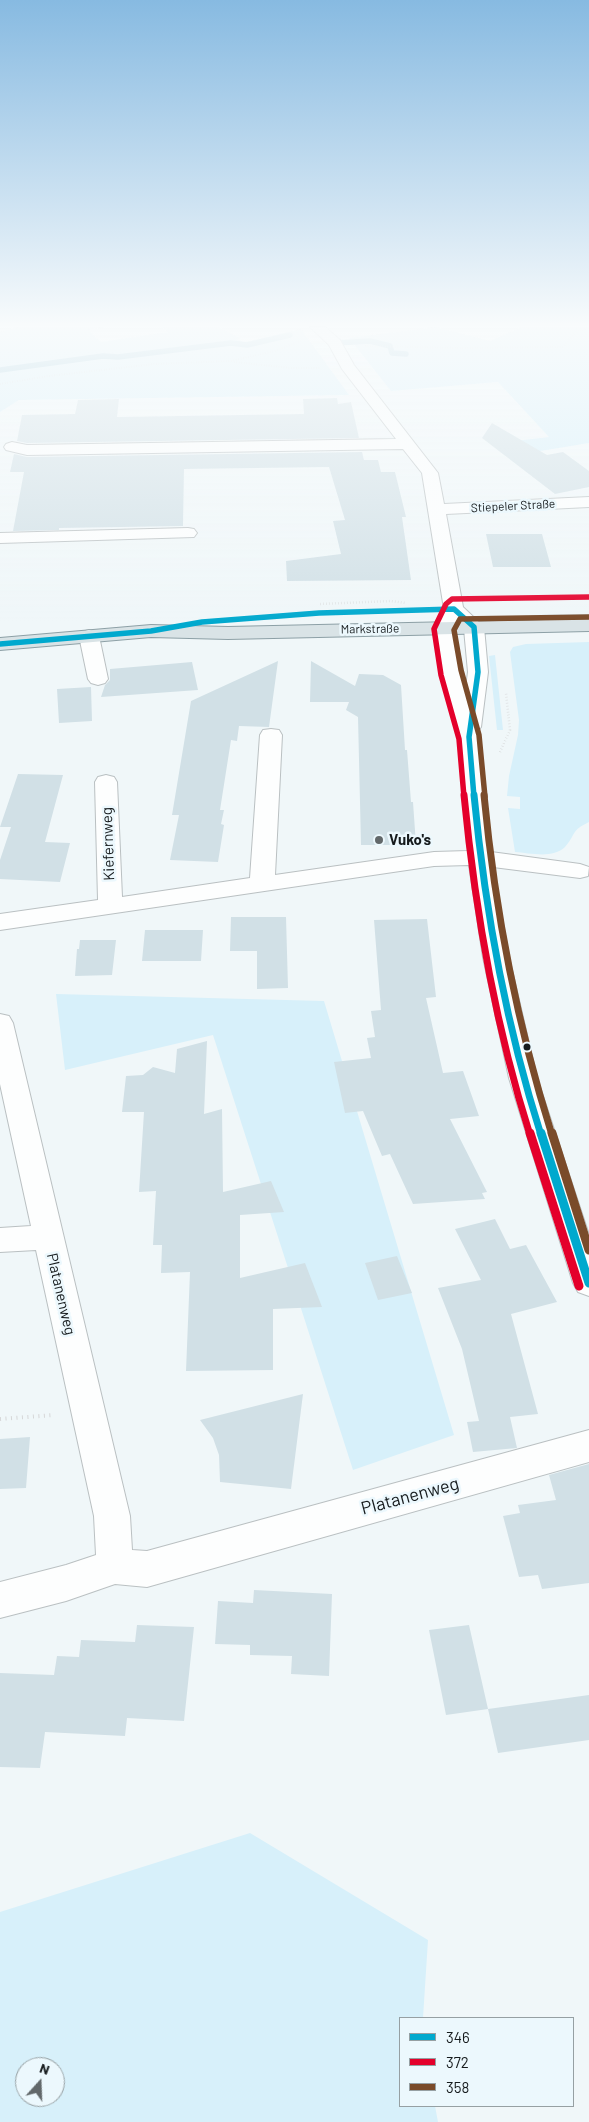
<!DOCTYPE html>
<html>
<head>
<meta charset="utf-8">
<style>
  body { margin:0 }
  #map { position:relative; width:589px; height:2122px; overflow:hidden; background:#f0f7f9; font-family:Barlow,sans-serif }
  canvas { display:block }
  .legend { position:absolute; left:399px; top:2017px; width:175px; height:90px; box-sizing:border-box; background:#ecf8fd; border:1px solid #96a0a3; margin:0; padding:6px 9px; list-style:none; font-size:15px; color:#161b1d }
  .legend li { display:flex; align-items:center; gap:10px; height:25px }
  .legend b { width:25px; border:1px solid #96a0a3 }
  .north { position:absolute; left:15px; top:2057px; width:50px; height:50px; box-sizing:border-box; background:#ecf8fd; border:1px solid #96a0a3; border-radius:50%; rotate:20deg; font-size:14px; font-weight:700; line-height:20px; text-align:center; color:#161b1d }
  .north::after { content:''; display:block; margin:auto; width:18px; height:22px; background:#62686a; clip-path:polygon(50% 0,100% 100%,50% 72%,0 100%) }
</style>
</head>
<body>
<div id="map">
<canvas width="589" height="2122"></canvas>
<ul class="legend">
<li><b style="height:6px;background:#00a9ce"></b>346</li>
<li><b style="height:6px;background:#e4002b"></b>372</li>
<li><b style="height:6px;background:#7a4b2a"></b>358</li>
</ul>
<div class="north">N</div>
</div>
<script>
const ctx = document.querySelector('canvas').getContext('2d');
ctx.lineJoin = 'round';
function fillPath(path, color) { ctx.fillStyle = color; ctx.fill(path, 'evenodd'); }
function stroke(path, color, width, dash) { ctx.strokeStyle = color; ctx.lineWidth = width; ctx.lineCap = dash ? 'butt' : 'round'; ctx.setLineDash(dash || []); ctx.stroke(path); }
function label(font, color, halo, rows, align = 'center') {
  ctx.font = font + ' Barlow,sans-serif'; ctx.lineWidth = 5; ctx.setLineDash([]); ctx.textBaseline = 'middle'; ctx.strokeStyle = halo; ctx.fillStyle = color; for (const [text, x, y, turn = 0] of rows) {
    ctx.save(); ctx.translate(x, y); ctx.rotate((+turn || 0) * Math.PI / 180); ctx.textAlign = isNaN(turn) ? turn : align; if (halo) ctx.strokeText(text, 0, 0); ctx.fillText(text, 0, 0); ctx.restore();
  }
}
const green = new Path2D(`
  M18,327H104L88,330L101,342L168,332L162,327H218L240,338L236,339L245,342L301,329L349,395L19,400L0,412V332Z
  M436,327L490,341L522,327H589V443L516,455L515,441L549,437L498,382L391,391L349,338Z
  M589,614V619L532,620L531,615Z
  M589,642V822C570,831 576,835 565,847C553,859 530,853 515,852L508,808L520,809V797L507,796L509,776L518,735L519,720L510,652L513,647L526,644Z
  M495,655L503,730H497L489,656Z
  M56,994L324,1001L454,1435L353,1470L213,1035L65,1070Z
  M250,1833L428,1940L423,2018H400V2106H435L438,2122H0V1912ZM25,2067H55V2097H25Z`);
const stream = new Path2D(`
  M335,343L370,341L390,346L392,353L406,354
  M0,370L103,356L118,357L231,343L247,345L290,335`);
const building = new Path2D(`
  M337,398L338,404L351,402L359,438L27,443L17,441L22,415L75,414L78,400L119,399L117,417L304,414L303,399Z
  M492,423L547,455L563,452L589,471V487L555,494L482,438Z
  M362,452L364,460H378L381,472H395L406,517H402L411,580L287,581L286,561L341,554L333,521L345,520L329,467L184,469L183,526L59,528V530L13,531L24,472H10L14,454L27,457Z
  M486,534H542L551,567H493Z
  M278,661L269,727L239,726L237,741L231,740L220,810H224L221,824L224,825L218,862L170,860L179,815H172L191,701Z
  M311,661L355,686L359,674L383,675L401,685L405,750H407L411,802H413L416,845H361L358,717L346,710L349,702H310Z
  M192,662L198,690L101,697L105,685L110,680V669Z
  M91,687L92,721L59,723L57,689Z
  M18,774L63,775L45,842L70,843L60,882L0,879V860L11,827H0Z
  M231,917H286L288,988L257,989V951H230Z
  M427,919L436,997L426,998L443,1073L463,1071L479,1116L450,1119L487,1192L482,1193L485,1199L413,1204L390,1154L382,1156L363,1111L345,1113L334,1062L371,1058L367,1038L375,1037L371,1011L381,1010L374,920Z
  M145,930H203L201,961H142Z
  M80,940H116L112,975L75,976L77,949H79Z
  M207,1041L204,1114L222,1109L223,1192L271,1181L284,1212L240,1215V1278L305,1263L322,1307L273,1309V1370L186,1371L190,1272L161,1273L162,1245H153L156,1191L139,1192L144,1112H122L126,1076L143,1075L153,1067L175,1073L177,1049Z
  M495,1219L510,1249L526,1245L557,1302L511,1314L538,1414L510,1417L517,1448L473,1452L467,1422L479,1421L462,1349L438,1288L481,1280L455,1229Z
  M397,1256L412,1293L378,1300L365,1263Z
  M303,1394L291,1489L220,1482L219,1455L213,1438L200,1420Z
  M30,1437L26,1488L0,1489V1439Z
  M589,1464V1583L542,1589L538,1575L519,1577L503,1516L520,1513L518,1505L556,1500L549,1475Z
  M254,1590L332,1594L329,1676L291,1674L292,1656L250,1655V1645L215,1644L218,1601L253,1603Z
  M137,1625L194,1627L184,1721L127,1718L125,1736L45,1732L40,1768L0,1767V1673L54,1675L57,1656L79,1657L81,1640L135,1642Z
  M469,1625L488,1709L446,1715L429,1630Z
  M589,1695V1740L498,1753L488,1709Z`);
const pathFar2 = new Path2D(`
  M365,346L458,348L563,347L577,331L589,328
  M234,362L291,368H320
  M0,384L49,376L154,364L231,361L275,351L300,341`);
const pathFar1 = new Path2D(`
  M320,604L390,601L406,603
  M500,752L510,730L506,693`);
const path = new Path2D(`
  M0,1419L54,1415`);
const minor = new Path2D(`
  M310,327H325L340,340L354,365L438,473L444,504L589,497V507L446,514L463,607L484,627L488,672L481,727L478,731L491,852L580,864L589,867L588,876L580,878L493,867L509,957L537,1078L589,1235V1296L578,1292L573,1283L509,1078L483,957L469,865L434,866L0,930V914L98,900L95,782L98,777L106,775L114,777L117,782L122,897L250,878L260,735L263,730L271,729L279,730L282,735L275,875L434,852L468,851L458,737L441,672L434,628L444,609L422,473L403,449L27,455L6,450L4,447L6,444L12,442L27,445L396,439L342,369L329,345ZM457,622L464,629L468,672L466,687L454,628Z
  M188,528L194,529L197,533L194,537L0,543V533Z
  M89,630L96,632L99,636L108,679L105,683L98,685L91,683L88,679L79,636L82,632Z
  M0,1014L9,1016L13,1023L130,1516L132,1550L147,1551L589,1430V1462L147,1587L115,1584L66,1601L0,1618V1582L66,1565L96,1555L94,1516L36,1250L0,1252V1228L31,1226L0,1084Z`);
const major = new Path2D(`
  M589,619V631L228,639L151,637L0,650V638L151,625L228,627Z`);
const bus1Far2 = new Path2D(`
  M0,644L151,631L202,622L319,613L454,609L474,627L478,672L469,737L474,797`);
const bus1Far1 = new Path2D(`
  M474,795C485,910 506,1025 541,1135`);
const bus1 = new Path2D(`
  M541,1133L589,1283`);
const bus2Far2 = new Path2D(`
  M464,797L459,739L441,675L434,629L446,604L452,599L589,597`);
const bus2Far1 = new Path2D(`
  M464,795C475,910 495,1025 530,1135`);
const bus2 = new Path2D(`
  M530,1133L579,1286`);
const bus3Far2 = new Path2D(`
  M485,797L479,735L461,670L454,630L460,619L589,617`);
const bus3Far1 = new Path2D(`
  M484,795C495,911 517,1024 552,1135`);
const bus3 = new Path2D(`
  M552,1133L589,1250`);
const markers = [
  [379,840,5,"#62686a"],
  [527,1047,4.5,"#161b1d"]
];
const farStreetnames = [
  ["Stiepeler Straße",513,506,-3],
  ["Markstraße",370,629,-1]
];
const poiNames = [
  ["Vuko's",389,840]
];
const streetNames = [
  ["Kiefernweg",108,844,-92],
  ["Platanenweg",61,1294,77]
];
const nearStreetnames = [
  ["Platanenweg",410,1496,-15]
];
fillPath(green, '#d7f0fa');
stroke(stream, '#95c4d7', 5.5);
fillPath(building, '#d1e0e6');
stroke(minor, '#bac0c2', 2);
stroke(major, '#8da0a6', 2);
stroke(pathFar2, '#d6d7d8', 2, [0.5, 2]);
stroke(pathFar1, '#d6d7d8', 2.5, [0.5, 2.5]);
stroke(path, '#d6d7d8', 4, [1, 4.5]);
fillPath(minor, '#fdfefe');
fillPath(major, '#d9e3e6');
stroke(bus1Far2, '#00a9ce', 5.5);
stroke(bus1Far1, '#00a9ce', 7);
stroke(bus1, '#00a9ce', 9);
stroke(bus2Far2, '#e4002b', 5.5);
stroke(bus2Far1, '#e4002b', 7);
stroke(bus2, '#e4002b', 9);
stroke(bus3Far2, '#7a4b2a', 5.5);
stroke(bus3Far1, '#7a4b2a', 7);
stroke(bus3, '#7a4b2a', 9);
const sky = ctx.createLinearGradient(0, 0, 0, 624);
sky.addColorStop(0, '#87bae1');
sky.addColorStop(0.52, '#f8fbfc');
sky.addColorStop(1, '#f8fbfc00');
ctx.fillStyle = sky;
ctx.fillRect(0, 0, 589, 624);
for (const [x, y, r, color] of markers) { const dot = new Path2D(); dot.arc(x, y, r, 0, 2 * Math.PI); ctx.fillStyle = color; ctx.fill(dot); stroke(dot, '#ecf8fd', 2); }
label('12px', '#161b1d', '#ecf8fd', farStreetnames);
label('bold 15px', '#161b1d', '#ecf8fd', poiNames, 'left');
label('15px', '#161b1d', '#ecf8fd', streetNames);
label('18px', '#161b1d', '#ecf8fd', nearStreetnames);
</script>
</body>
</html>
